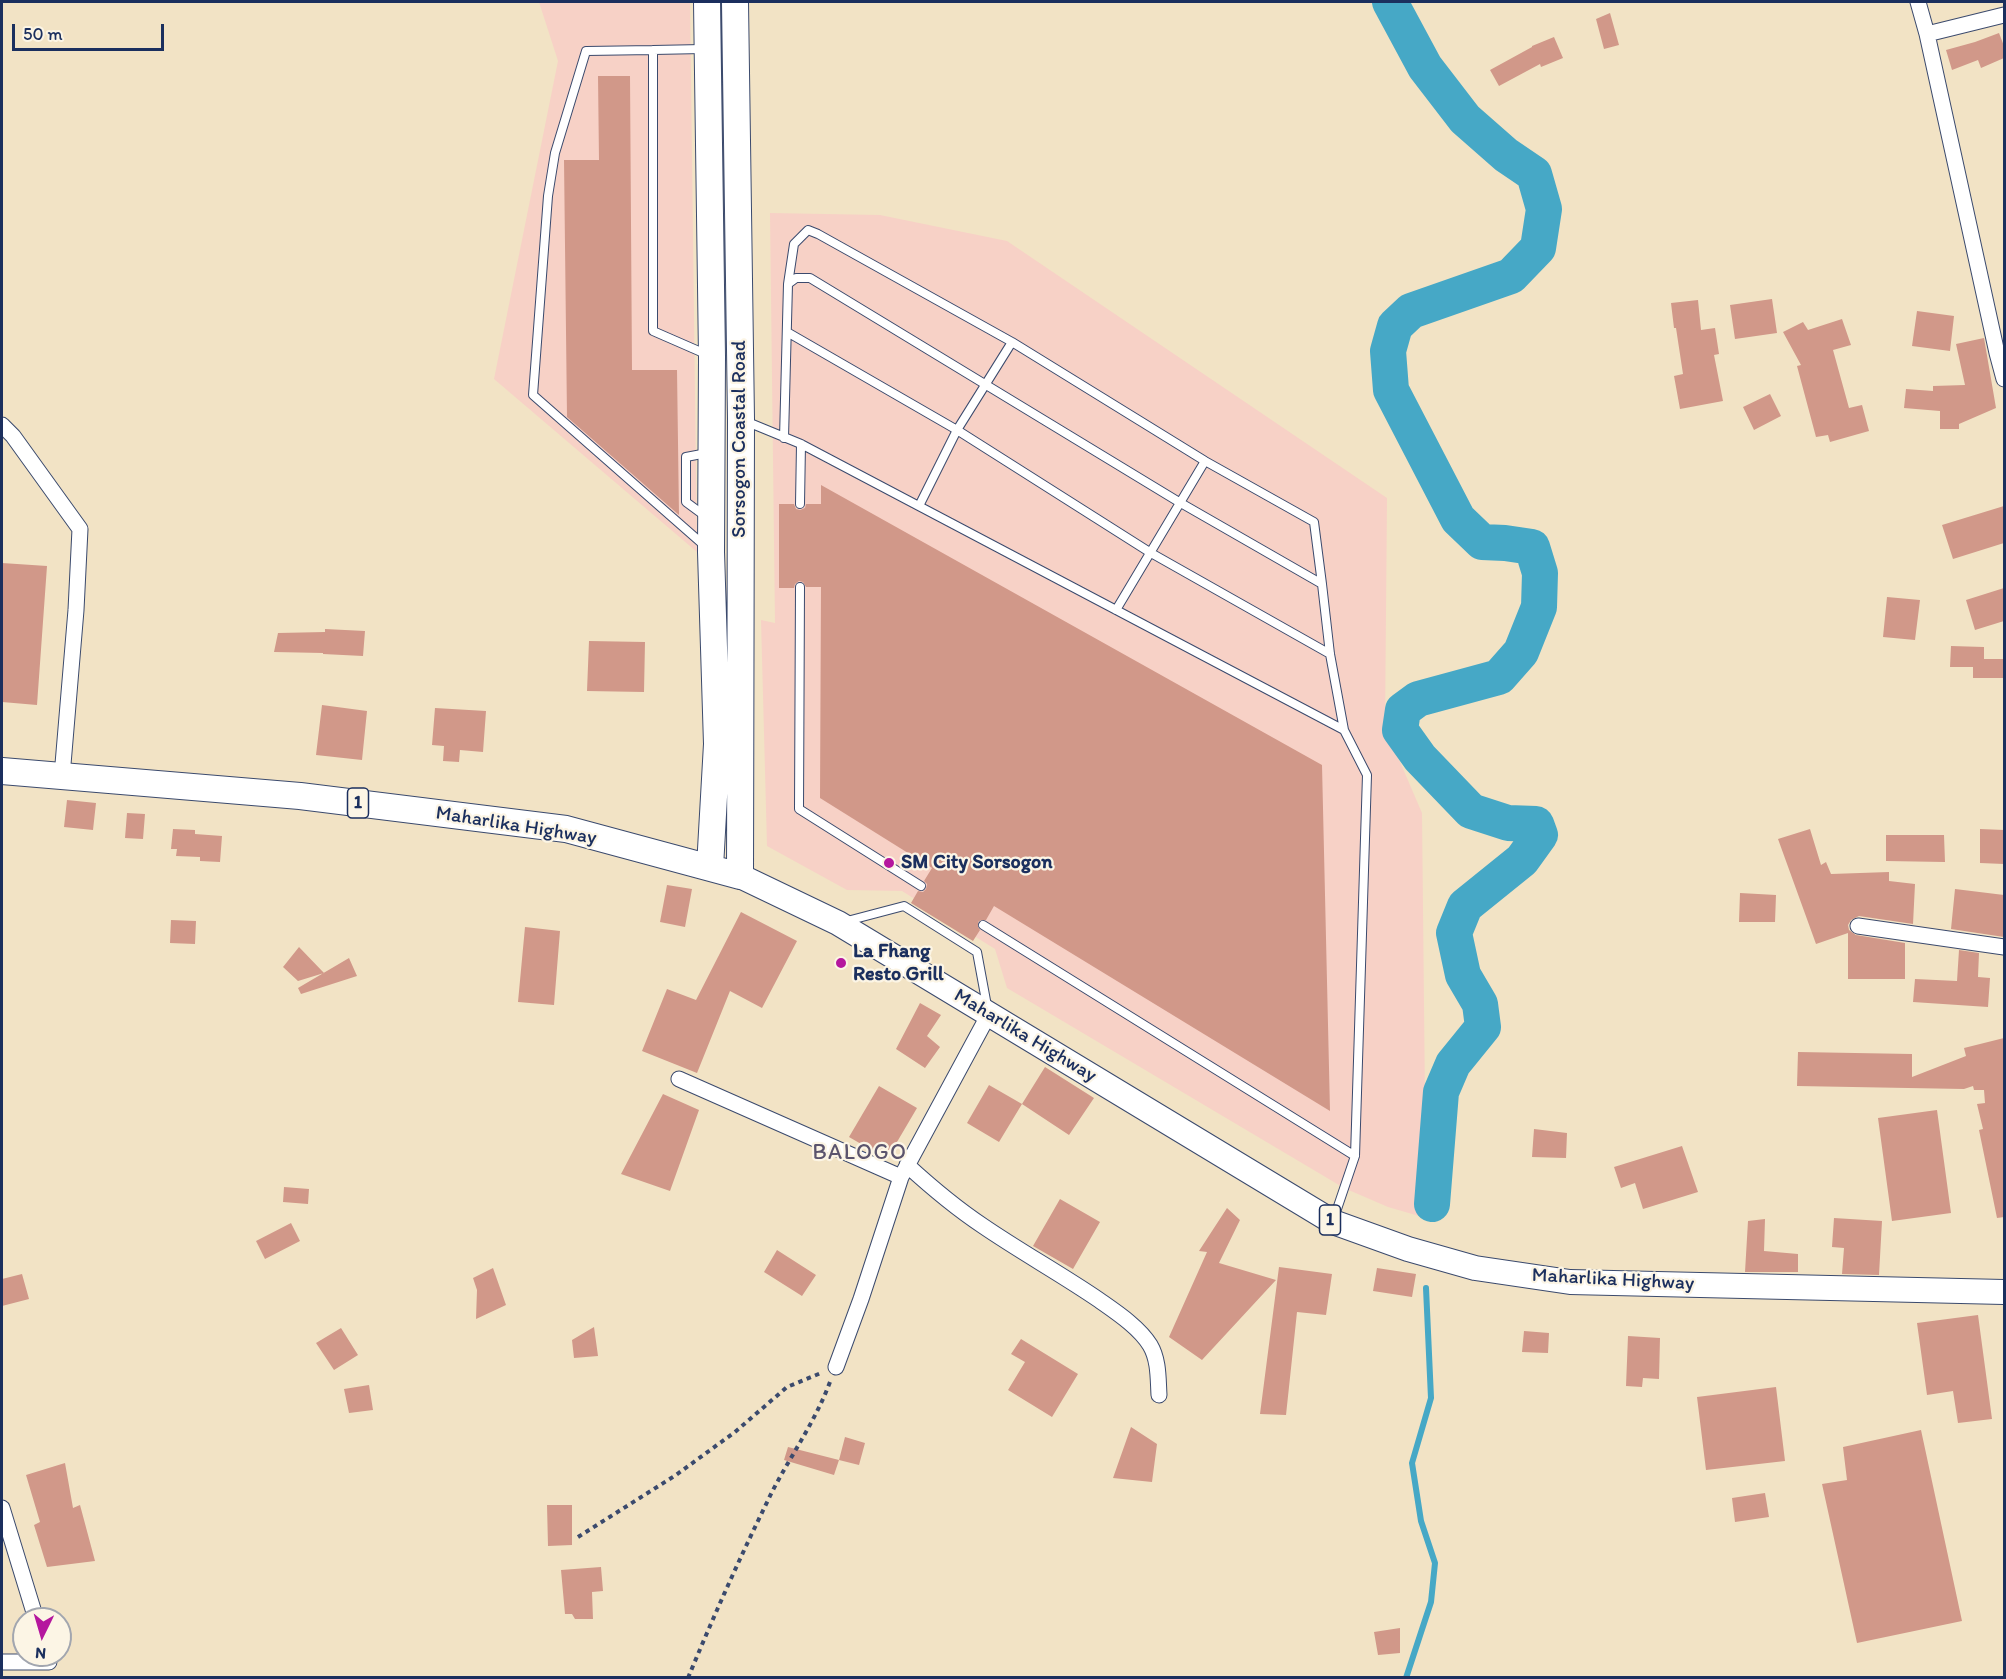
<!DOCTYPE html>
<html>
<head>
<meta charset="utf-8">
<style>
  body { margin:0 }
  #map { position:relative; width:2006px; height:1679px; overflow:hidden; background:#f2e3c5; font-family:Itim,sans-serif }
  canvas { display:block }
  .frame { position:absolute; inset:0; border:3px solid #1b2f5e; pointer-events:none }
  .north { position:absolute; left:12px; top:1607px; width:60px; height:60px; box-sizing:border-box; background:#fcf5e5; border:2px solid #a2a6af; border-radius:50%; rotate:185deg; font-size:16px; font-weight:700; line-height:24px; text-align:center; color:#1b2f5e }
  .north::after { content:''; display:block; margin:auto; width:21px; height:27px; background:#b5179e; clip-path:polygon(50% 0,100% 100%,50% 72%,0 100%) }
  .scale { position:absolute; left:12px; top:24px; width:152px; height:27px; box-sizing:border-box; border:3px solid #1b2f5e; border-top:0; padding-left:8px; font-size:18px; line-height:21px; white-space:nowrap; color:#1b2f5e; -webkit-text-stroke:4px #fcf5e5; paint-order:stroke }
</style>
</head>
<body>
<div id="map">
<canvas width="2006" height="1679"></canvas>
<div class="frame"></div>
<div class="north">N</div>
<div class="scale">50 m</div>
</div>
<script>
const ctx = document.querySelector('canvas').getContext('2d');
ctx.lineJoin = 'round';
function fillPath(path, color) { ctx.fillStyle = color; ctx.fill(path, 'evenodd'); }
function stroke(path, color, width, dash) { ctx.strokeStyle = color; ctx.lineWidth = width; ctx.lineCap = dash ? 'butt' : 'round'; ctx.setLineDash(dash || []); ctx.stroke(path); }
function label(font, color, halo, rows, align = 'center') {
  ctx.font = font + ' Itim,sans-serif'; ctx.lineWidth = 4.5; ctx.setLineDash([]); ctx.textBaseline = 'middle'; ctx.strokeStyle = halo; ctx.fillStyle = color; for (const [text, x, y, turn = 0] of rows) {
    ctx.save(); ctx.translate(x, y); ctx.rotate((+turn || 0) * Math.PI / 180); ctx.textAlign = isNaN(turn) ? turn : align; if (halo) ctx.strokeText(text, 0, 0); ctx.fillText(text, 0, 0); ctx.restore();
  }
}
const built = new Path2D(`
  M539,2H690L697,552L494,379L558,61Z
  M770,213L880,215L1007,241L1387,498L1385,727L1422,813L1425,1101L1419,1216L1388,1207L1344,1188L1007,988L995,949L902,891L847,890L767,846L761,620L775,623Z`);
const stream = new Path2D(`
  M1406,1678L1431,1602L1435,1563L1421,1521L1412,1463L1431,1398L1426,1288`);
const river = new Path2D(`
  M1390,2L1425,67L1465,119L1506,155L1534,174L1544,209L1538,248L1511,276L1411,311L1395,326L1388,351L1391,390L1458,519L1482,542L1505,543L1532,547L1540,573L1539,607L1521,652L1499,677L1418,699L1403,710L1400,730L1420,758L1471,811L1508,823L1536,824L1540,835L1522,860L1465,906L1454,933L1463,975L1480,1004L1483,1027L1453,1064L1441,1092L1432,1204`);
const building = new Path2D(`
  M1610,13L1619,45L1604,49L1596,19Z
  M1999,33L2004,46V58L1981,68L1978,60L1952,70L1946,50L1975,42Z
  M1554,37L1563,58L1541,67L1540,64L1499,86L1490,70L1532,47V46Z
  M598,76H630L632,370H677L679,515L567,417L564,160H599Z
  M1772,299L1777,333L1735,339L1730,305Z
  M1698,300L1701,330L1715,328L1719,354L1714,355L1723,401L1680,409L1674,376L1683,374L1676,328H1674L1671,303Z
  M1917,311L1954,316L1950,351L1912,346Z
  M1842,319L1851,345L1833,350L1849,408L1862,405L1869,431L1830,442L1828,435L1816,437L1797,366L1801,365L1783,332L1803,322L1808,330Z
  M1984,338L1996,408L1959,424V429H1940V411L1904,408L1906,389L1933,391V386L1965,385L1956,344Z
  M1770,394L1781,416L1754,430L1743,407Z
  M821,485L1322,765L1330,1111L994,906L986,920H981L978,922V927L980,930L973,941L911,903L918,891L923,892L926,889L927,884L924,881L932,868L820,798L821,587H806L803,582L799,581L795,584L794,588H779V504H794L796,509L800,510L805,508L806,504H821Z
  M2004,506V543L1953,559L1942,525Z
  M2,563L47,566L37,705L2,702Z
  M2004,588V621L1975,630L1966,600Z
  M1887,597L1920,600L1915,640L1883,637Z
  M325,629L365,631L363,656L323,654V653L274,652L278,633L325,632Z
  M589,641L645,642L644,692L587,691Z
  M1951,646L1984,647V659H2004V678H1973V667H1950Z
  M322,705L367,711L362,760L316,755Z
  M435,708L486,711L483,752L460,750L459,762L443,761L444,746L432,745Z
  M67,800L96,803L93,830L64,827Z
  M127,813L145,814L143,839L125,838Z
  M173,829L195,830V834L222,836L220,862L200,861V857L176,856L177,849H171Z
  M1810,829L1821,865L1826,862L1831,874L1889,872V881L1915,884L1913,924L1859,916L1851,920L1848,925L1849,930L1856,935L1905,943V979H1848V933L1816,944L1778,839Z
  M1980,829L2004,830V864L1980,863Z
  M1886,835H1944L1945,862L1886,861Z
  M667,885L692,889L685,927L660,922Z
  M1955,889L2004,895V937L1951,929Z
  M1740,893L1776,895L1775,922H1739Z
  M741,912L797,941L762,1008L730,991L697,1073L642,1051L667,989L696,1000Z
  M171,920L196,921L195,944L170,943Z
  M525,927L560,931L554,1005L518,1002Z
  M299,947L324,973L298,981L283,967Z
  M1959,950L1979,953L1978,977L1990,978L1988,1007L1913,1002L1915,979L1957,981Z
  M349,958L357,976L301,994L298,988Z
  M920,1003L941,1015L927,1036L940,1047L925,1068L896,1049Z
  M2004,1038V1217L1997,1218L1979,1130L1983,1129L1977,1104L1985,1103L1984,1090H1974L1973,1086L1964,1089L1797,1086L1798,1052L1912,1054V1077L1966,1056L1964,1048Z
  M1045,1067L1094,1098L1069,1135L1022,1104Z
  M989,1085L1022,1104L999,1142L967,1123Z
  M879,1086L917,1108L887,1159L849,1137Z
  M663,1094L699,1110L670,1191L621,1174Z
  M1937,1110L1951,1213L1892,1221L1878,1118Z
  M1534,1129L1567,1133L1566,1158L1532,1157Z
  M1682,1146L1698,1192L1643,1209L1635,1183L1621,1188L1614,1167Z
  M284,1187L309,1189L308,1204L283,1202Z
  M1060,1199L1100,1222L1073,1269L1033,1246Z
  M1227,1208L1240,1220L1219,1263L1276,1280L1202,1360L1169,1337L1207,1252L1199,1251Z
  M1834,1218L1882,1221L1879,1275L1842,1274L1844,1248L1832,1247Z
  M1765,1219L1764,1251L1798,1254V1272H1745L1748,1221Z
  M291,1223L300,1241L265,1259L256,1241Z
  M777,1250L816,1275L802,1296L764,1272Z
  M1279,1267L1332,1274L1326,1315L1297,1312L1286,1415L1260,1414Z
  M493,1268L506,1305L476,1319L477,1290L473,1278Z
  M1377,1268L1416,1274L1412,1297L1373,1291Z
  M22,1274L29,1299L2,1306V1279Z
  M1978,1315L1992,1419L1958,1423L1953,1391L1927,1395L1917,1323Z
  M594,1327L598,1356L574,1358L572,1340Z
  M341,1328L358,1355L334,1370L316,1343Z
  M1524,1331L1549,1333L1548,1353L1522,1352Z
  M1628,1336L1660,1338L1659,1379L1643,1378L1642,1387L1626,1386Z
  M1021,1339L1078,1374L1052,1417L1008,1390L1025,1362L1011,1354Z
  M369,1385L373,1410L349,1413L344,1389Z
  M1776,1387L1785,1461L1706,1470L1697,1397Z
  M1131,1427L1157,1444L1152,1482L1113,1478Z
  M1921,1430L1962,1621L1857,1643L1822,1484L1847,1480L1843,1447Z
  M845,1437L865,1443L859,1465L839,1460Z
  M788,1447L839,1460L834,1475L784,1460Z
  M65,1463L73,1508L80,1505L95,1561L47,1567L34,1525L40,1522L26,1475Z
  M1765,1493L1769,1517L1735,1522L1732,1498Z
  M547,1505H572V1545L548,1546Z
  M601,1567L603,1591L592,1592L593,1619H575L572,1614H565L561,1570Z
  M1400,1628V1653L1378,1655L1374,1632Z`);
const path = new Path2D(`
  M578,1537L676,1475L735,1432L787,1387L821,1373
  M688,1678C714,1615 742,1553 772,1492C791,1455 815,1422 830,1382`);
const service = new Path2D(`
  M703,49L653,50V331L708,355
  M653,50L586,51L555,153L548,196L533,395L706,547
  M788,284L794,244L808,230L818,234L1012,342L1205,461L1314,522L1322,584
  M787,332L957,430L1151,553L1330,654
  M745,421L801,444L1344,730L1367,775L1355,1156L1334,1218
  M784,438L788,284L796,278H810L1179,502L1322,584L1330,654L1344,730
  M800,504L801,444
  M919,506L957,430L1012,342
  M705,516L686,502V457L707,453
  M800,587L799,809L921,886
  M1116,610L1205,461
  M847,921L904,906L977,952L987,1006
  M983,925L1355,1156`);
const minor = new Path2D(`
  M1918,2L1927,34L1997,353L2004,379
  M1927,34L2004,15
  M2,425L13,436L80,529L76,610L62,776
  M1858,926L2004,947
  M679,1079L901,1177
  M907,1165C931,1187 956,1208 983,1226C1021,1252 1061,1274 1099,1300C1116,1312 1139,1327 1150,1345C1159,1360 1158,1379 1159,1395
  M836,1367L861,1299L901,1177L989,1014
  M2,1508L36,1619
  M2,1662H49`);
const primary = new Path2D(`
  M740,876L838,923L1333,1222L1408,1249L1475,1268L1570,1282L2004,1292`);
const trunk = new Path2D(`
  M707,2L712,357L711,552L717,744L710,867
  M2,771L300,796L566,829L740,876L741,419L735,2`);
const markers = [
  [889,863,6,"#b5179e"],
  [841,963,6,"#b5179e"]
];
const shields = [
  [358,803,21],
  [1330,1220,21]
];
const shieldNames = [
  ["1",358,803],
  ["1",1330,1220]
];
const streetNames = [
  ["Sorsogon Coastal Road",740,439,-90],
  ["Maharlika Highway",516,826,9],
  ["Maharlika Highway",1025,1036,31],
  ["Maharlika Highway",1613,1280,3]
];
const poiNames = [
  ["SM City Sorsogon",901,863],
  ["La Fhang",853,952],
  ["Resto Grill",853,975]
];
const quarterNames = [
  ["BALOGO",860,1153]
];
fillPath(built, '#f7d1c6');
stroke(stream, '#46a8c6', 6);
stroke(river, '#46a8c6', 36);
fillPath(building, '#d19889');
stroke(service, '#3b4a6d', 10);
stroke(minor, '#3b4a6d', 17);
stroke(primary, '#3b4a6d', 26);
stroke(trunk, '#3b4a6d', 28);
stroke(path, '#3b4a6d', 4, [4.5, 4.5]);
stroke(service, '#fff', 8);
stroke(minor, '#fff', 15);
stroke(primary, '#fff', 24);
stroke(trunk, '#fff', 26);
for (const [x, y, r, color] of markers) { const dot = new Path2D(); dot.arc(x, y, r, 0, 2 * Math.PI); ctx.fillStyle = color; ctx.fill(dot); stroke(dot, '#fcf5e5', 2); }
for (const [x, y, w] of shields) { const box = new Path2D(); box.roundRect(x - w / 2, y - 15, w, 30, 4.5); ctx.fillStyle = '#fcf5e5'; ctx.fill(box); stroke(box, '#1b2f5e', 1.5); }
label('bold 18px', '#1b2f5e', null, shieldNames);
label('20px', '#1b2f5e', '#fcf5e5', streetNames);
label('bold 20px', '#1b2f5e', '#fcf5e5', poiNames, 'left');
ctx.letterSpacing = '1.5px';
label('22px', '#5b546d', '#fcf5e5', quarterNames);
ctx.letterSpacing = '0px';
</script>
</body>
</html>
